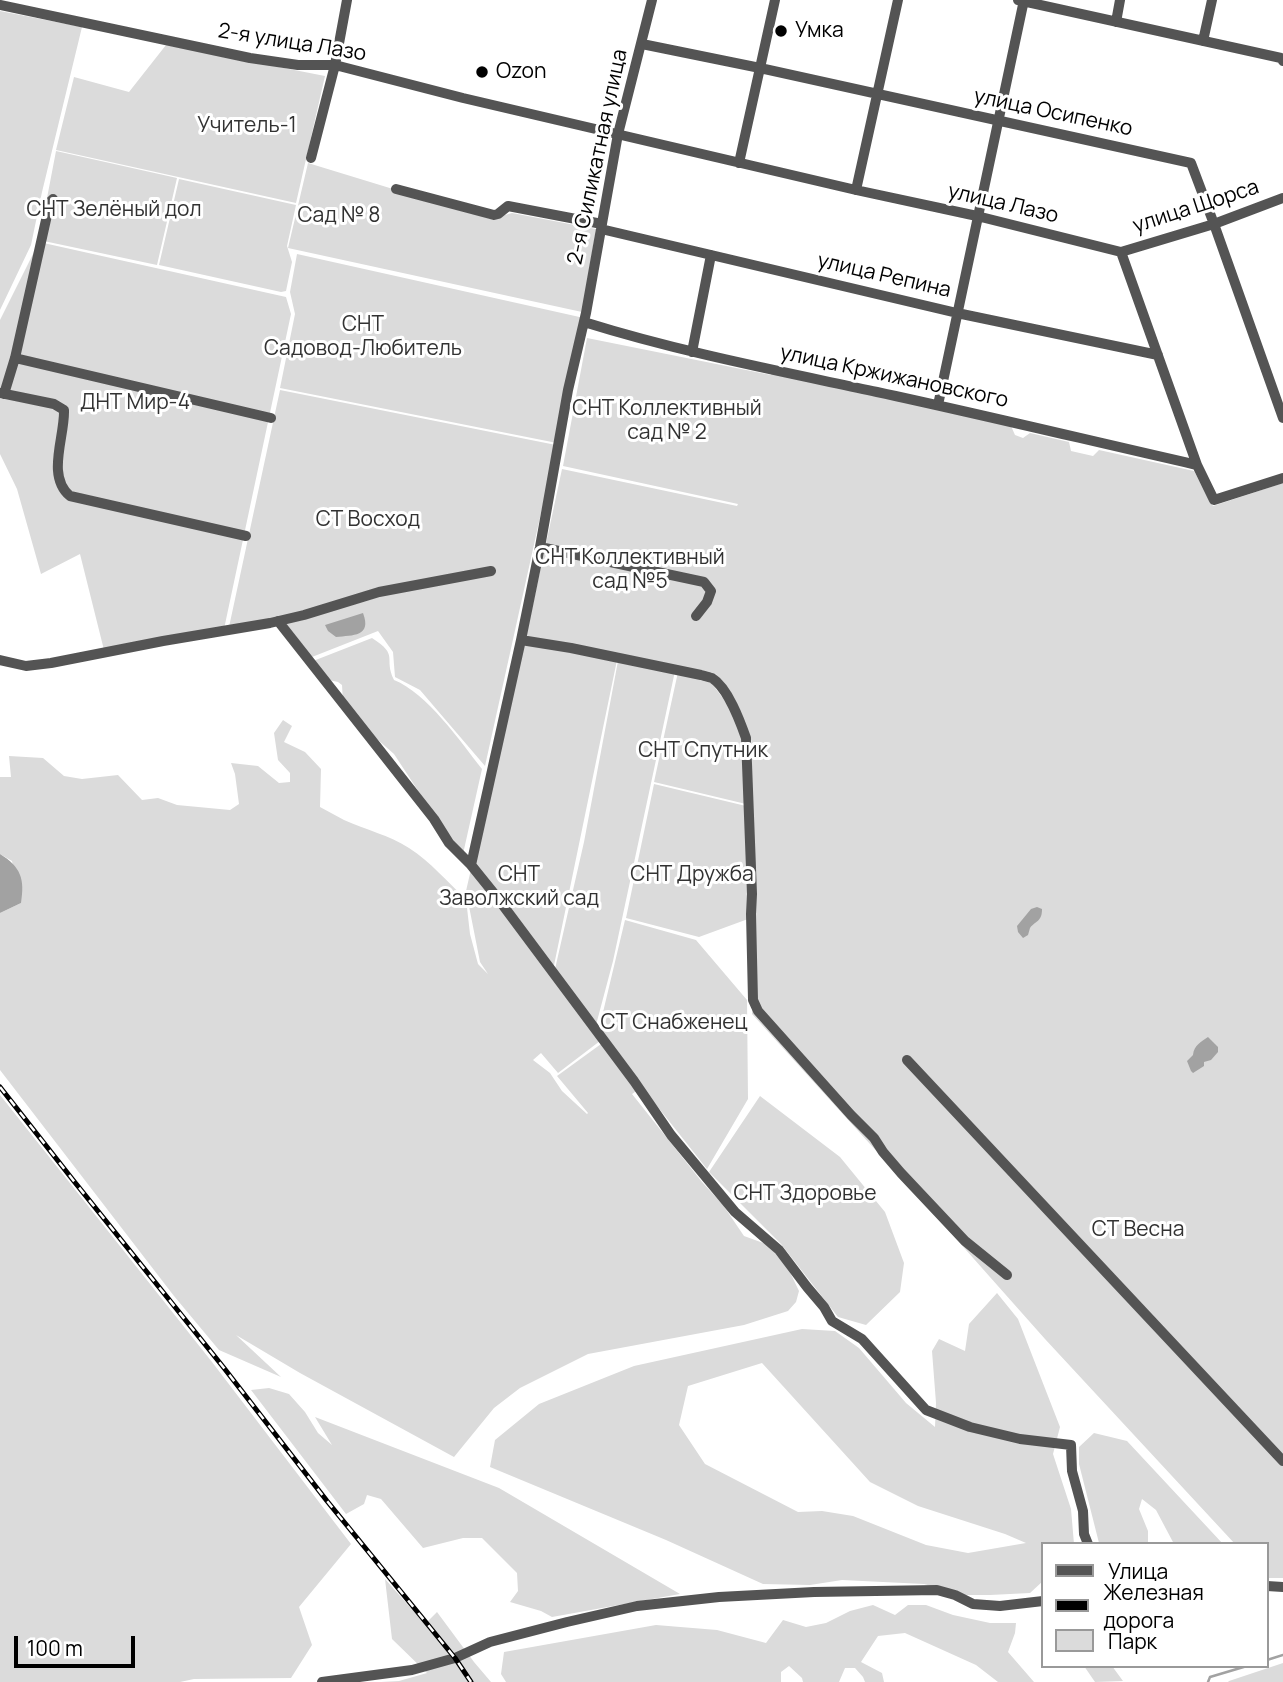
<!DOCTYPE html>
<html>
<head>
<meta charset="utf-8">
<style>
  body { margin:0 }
  #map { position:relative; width:1283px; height:1682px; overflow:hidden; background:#fff; font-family:Manrope,sans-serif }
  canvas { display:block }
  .legend { position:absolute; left:1041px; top:1542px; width:228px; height:126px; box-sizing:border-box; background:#fff; border:2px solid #999; margin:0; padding:9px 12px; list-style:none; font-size:21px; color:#000 }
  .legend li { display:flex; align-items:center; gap:14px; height:35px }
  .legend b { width:35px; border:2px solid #999 }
  .scale { position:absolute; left:14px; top:1636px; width:121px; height:32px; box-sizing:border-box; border:4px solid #000; border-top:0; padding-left:9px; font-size:21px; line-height:24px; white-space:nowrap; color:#000; -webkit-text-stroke:5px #fff; paint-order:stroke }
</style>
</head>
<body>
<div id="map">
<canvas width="1283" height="1682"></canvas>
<ul class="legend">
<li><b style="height:9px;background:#545454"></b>Улица</li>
<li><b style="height:9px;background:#000"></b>Железная дорога</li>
<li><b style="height:19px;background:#dbdbdb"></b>Парк</li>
</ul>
<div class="scale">100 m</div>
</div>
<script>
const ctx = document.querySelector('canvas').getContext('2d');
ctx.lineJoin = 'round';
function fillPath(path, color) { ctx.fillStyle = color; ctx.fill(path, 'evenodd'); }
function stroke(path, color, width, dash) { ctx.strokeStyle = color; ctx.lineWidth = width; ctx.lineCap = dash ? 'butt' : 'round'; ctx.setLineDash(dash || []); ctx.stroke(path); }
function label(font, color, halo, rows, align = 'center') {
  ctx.font = font + ' Manrope,sans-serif'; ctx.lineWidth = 6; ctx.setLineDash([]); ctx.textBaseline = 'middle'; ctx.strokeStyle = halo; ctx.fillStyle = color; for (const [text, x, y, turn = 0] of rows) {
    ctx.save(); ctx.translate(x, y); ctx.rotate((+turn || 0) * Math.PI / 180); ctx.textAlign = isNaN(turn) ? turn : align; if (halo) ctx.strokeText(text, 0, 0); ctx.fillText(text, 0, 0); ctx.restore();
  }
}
const green = new Path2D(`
  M0,11L82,27L42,192L31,245L0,310Z
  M166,45L325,76L296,203L56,150L74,77L129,92Z
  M56,151L177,178L157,265L39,240Z
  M308,163L491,219L512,213L596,229L582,312L288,248Z
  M179,179L296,205L287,246L292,262L286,291L281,292L159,265Z
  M39,242L286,297L291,314L224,629L104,650L80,554L41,574L17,489L0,454V320Z
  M297,254L584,318L557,443L280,388L295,314L290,292Z
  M587,338L771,375L772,373L1011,426L1015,435L1023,438L1030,433L1069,442L1071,451L1093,456L1099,450L1194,471L1213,506L1283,483V1578H1267V1544H1235L1045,1339L958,1241L752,1014V741L716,674L526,637L562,469L737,506L738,504L563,466Z
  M280,390L556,445L485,766L420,690L395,677L393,652L378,631L312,657L281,617L229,627Z
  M372,638C400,656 383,657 394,680C427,693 460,741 482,769L463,854L455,847L394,754L369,732L343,703L342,685L338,682L329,680L308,663Z
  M523,643L617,660L552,975L599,1029L625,920L696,940L747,1000L748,1099L707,1169L642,1087L632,1094L702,1182L723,1205L744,1236L766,1244L787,1266L799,1291L796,1302L788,1311L744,1325L588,1354L520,1388L494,1408L454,1457L300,1373L236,1335L281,1377L219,1350L174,1296L0,1070V913L21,903L12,861L0,854V777H11L9,756L43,758L64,776L82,779L118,775L142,800L158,798L177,805L230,810L239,804L235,774L231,763L258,766L279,783L290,782V773L278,760L274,733L283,720L292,726L284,742L305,752L321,769L320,807C328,811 336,816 344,820C366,830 389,835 409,848C431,862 447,882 466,899L470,934L478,964L488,974L480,962L466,891ZM600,1041L601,1044L557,1076L588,1113L587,1114L562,1091L550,1073L533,1060L541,1053L558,1073Z
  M618,661L675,671L613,961L596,1025L555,969L584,842Z
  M678,672L710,681L731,709L743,739L746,804L654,782Z
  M654,784L746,806L748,919L699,937L626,918Z
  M0,1095L212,1362L351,1544L299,1607L312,1645L291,1678L194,1679L180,1682H0Z
  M760,1096L840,1157L885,1212L904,1263L900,1292L866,1325L838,1317L781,1244L709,1172Z
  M997,1293L1018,1319L1060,1427L1053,1454L1071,1509L1074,1544H1043V1581L1030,1593L990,1595H965L924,1584L842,1580L810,1585L763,1584L666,1540L490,1467L495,1440L539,1404L634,1366L802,1329L835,1331L859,1348L906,1403L935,1427L936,1403L932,1351L939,1339L965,1351L969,1324ZM762,1363L870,1482L918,1506L1005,1534L1026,1543L968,1553L926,1545L853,1516L822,1511L798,1512L705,1464L679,1425L688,1386Z
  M269,1388L289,1394L305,1412L318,1433L332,1445L315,1417L499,1488L680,1594L552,1617L541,1611L510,1602L518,1591L517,1573L482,1538H463L423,1548L381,1499L367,1495L364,1504L346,1514L251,1390Z
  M1094,1433L1127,1441L1223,1544H1174L1156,1510L1142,1499L1139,1509L1148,1531V1544L1099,1543L1079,1464V1447Z
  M385,1579L425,1624L437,1612L474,1662L491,1682H381L399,1681L427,1673L392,1639Z
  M873,1605L895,1615L908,1605H926L953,1615L990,1623H1016L1015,1633L1008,1652L1034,1682H998L976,1665L905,1633L878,1636L861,1662L882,1673L884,1682H865L863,1677L855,1668H845L839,1682H803L802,1678L789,1666L781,1672V1682H506L501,1674L504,1652L656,1625L717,1630L766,1643L783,1620L806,1627L826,1623L850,1611Z
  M1283,1663V1682H1228L1229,1681Z
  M1084,1666H1112L1123,1681L1095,1682Z`);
const water = new Path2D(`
  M363,613C372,637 353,635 336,637L328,631L325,625Z
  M0,854C21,867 25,879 21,903L0,913Z
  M1037,907L1042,909C1042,922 1036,920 1030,928L1028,935L1023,938L1018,932L1017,926L1031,909Z
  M1208,1037L1218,1047V1052L1211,1060L1204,1062V1066L1193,1073L1191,1071L1187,1061L1193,1055C1194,1045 1201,1042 1208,1037Z`);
const stream = new Path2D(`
  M1267,1660L1283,1655
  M1208,1682L1210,1677L1247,1666`);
const minor = new Path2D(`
  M1018,0L1281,58L1283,61
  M0,5L250,58L298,65H335L463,98L856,190L977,216L1121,252L1197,465L1214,500L1283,478
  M1116,22L1120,0
  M1203,41L1212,0
  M642,44L760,68L1191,163L1214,224L1283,418
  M311,158L335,65L347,0
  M739,163L775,0
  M396,189L494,215L498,214L508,206L602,224
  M856,190L898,0
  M601,229L957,313L1158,355
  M1121,252L1214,224L1283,198
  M584,322C680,352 779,371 877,392C984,415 1091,441 1197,465
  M692,352L711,255
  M15,358L271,418
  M0,393L54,404L64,410C65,437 46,476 70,496L246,536
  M4,394L15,358L50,202L53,199
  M938,405L1024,0
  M540,547L704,582L711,591L707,602L696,616
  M278,621L434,819L449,843L471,865L496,896L634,1081L671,1135L735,1212L779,1250L807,1287L824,1307L832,1321L862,1339L926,1410L970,1427L1020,1439L1071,1445L1072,1471L1083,1511L1084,1534L1088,1544
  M521,640L571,648L701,675C702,675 711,678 712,678C728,688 740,721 746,738L752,894L751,914L753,1000L758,1011L851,1115L874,1138L883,1152L901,1173L965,1241L1007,1275
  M0,660L26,666L51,663L163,641L270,623L304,615L379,592L491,571
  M471,865L521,640L540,547L568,390L586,313L618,134L652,0
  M907,1060L1283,1461
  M1267,1586L1283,1587
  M322,1682L412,1670L455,1658L490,1642L567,1622L637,1606L719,1597L814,1592L937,1590L955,1595L973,1604L1000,1606L1043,1601`);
const rail = new Path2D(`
  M0,1087L73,1180L224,1368L327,1501L455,1658L471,1682`);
const markers = [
  [781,31,7,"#000"],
  [482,72,7,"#000"]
];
const poiNames = [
  ["Умка",795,31],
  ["Ozon",496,72]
];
const streetNames = [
  ["2-я улица Лазо",292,43,9],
  ["улица Осипенко",1053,113,12],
  ["2-я Силикатная улица",598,157,-78],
  ["улица Лазо",1003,204,13],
  ["улица Щорса",1196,207,-18],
  ["улица Репина",884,276,13],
  ["улица Кржижановского",894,377,12]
];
const parkNames = [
  ["Учитель-1",247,126],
  ["СНТ Зелёный дол",114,210],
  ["Сад № 8",339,216],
  ["СНТ",363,325],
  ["Садовод-Любитель",363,349],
  ["ДНТ Мир-4",135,403],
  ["СНТ Коллективный",667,409],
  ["сад № 2",667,433],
  ["СТ Восход",368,520],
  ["СНТ Коллективный",630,558],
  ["сад №5",630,582],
  ["СНТ Спутник",703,751],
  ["СНТ",519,875],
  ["Заволжский сад",519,899],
  ["СНТ Дружба",692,875],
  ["СТ Снабженец",674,1023],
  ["СНТ Здоровье",805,1194],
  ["СТ Весна",1138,1230]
];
fillPath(green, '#dbdbdb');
fillPath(water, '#a2a2a2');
stroke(stream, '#a2a2a2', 2.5);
stroke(minor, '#545454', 10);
stroke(rail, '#000', 5);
stroke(rail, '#fff', 2.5, [8]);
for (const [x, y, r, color] of markers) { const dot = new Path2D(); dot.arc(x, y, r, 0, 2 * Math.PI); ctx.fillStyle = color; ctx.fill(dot); stroke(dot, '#fff', 2.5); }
label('21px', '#000', '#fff', poiNames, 'left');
label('21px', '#000', '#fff', streetNames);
label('21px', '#323232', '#fff', parkNames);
</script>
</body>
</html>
